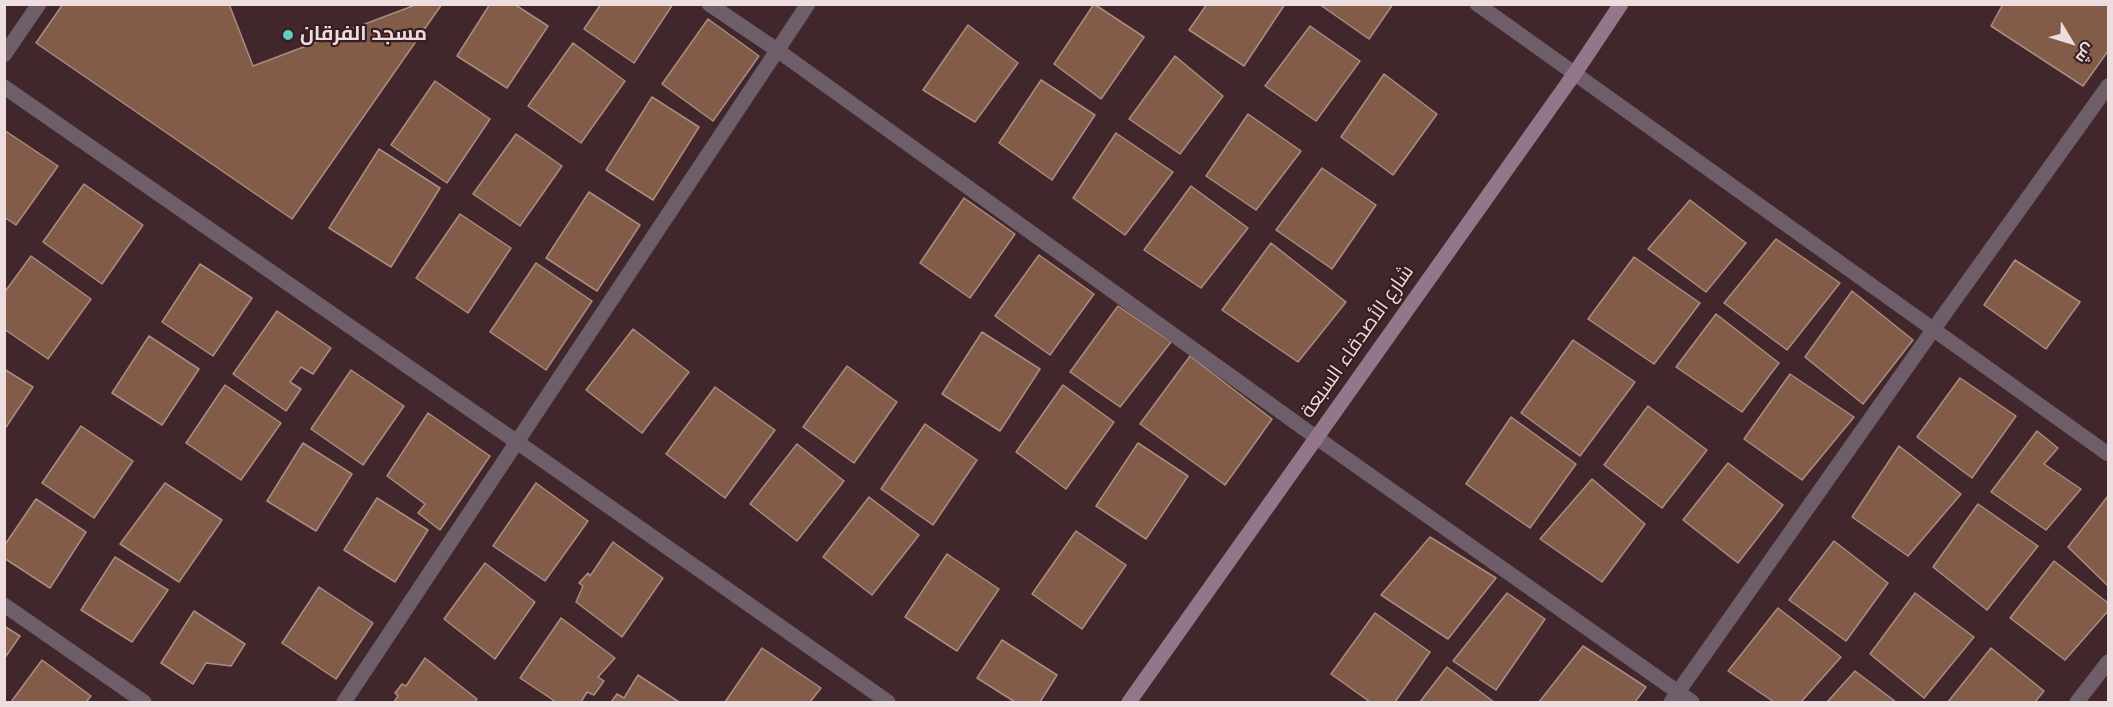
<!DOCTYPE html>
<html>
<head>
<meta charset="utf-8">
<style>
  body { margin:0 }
  #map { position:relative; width:2113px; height:707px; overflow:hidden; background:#41272b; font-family:Roboto,Cairo,sans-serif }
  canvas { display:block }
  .frame { position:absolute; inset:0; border:6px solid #eeddde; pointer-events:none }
  .north { position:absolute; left:2041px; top:12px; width:60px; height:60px; -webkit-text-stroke:4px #371e21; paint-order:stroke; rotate:128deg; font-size:16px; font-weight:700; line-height:24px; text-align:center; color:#eeddde }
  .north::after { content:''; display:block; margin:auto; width:21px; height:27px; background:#eeddde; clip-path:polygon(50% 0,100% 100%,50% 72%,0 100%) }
</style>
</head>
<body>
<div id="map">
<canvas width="2113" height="707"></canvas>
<div class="frame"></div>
<div class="north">ش</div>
</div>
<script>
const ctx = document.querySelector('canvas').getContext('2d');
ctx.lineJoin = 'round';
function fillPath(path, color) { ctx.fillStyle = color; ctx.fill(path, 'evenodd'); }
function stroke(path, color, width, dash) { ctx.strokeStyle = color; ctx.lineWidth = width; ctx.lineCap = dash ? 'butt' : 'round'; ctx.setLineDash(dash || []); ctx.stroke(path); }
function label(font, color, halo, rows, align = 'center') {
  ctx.font = font + ' Roboto,Cairo,sans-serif'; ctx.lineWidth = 4.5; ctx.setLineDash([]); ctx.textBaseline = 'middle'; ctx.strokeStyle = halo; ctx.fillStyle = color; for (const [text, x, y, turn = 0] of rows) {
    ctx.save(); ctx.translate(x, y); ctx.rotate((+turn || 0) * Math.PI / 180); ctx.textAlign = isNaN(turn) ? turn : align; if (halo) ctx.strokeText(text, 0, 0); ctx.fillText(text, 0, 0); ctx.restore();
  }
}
const building = new Path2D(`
  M63,4H442L292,219L36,43Z
  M229,4H418L253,66Z
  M490,4H514L548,26L507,88L457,56Z
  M601,4H673L634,63L584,29Z
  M1094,4L1144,37L1101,99L1054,64Z
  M1207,4H1285L1244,66L1189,30Z
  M1319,4H1393L1369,39Z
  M2003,4H2108V51L2083,86L1991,26Z
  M708,19L759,56L713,121L662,84Z
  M968,25L1018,63L975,122L923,90Z
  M1310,26L1360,61L1316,121L1265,86Z
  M573,43L625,81L581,143L528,106Z
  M1175,56L1223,96L1180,154L1129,119Z
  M1384,74L1437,114L1393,175L1341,137Z
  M1041,80L1095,115L1052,180L999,143Z
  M435,81L490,119L447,183L391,145Z
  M652,97L699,127L653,200L606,170Z
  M1248,114L1301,151L1256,210L1206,176Z
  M4,130L58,166L16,225L4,217Z
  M1116,133L1173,172L1125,235L1073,198Z
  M516,134L562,166L520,226L473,194Z
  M379,149L440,188L391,267L329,228Z
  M1322,168L1376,205L1332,269L1276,230Z
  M84,184L143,225L102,284L43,242Z
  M1191,186L1248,228L1201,288L1144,250Z
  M589,192L640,225L597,291L546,258Z
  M964,198L1015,234L970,298L920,263Z
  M1690,200L1746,243L1706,292L1648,249Z
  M460,214L511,248L468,313L416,278Z
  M1776,239L1840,283L1787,350L1724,303Z
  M1271,243L1346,302L1298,362L1222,310Z
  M1039,255L1094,294L1050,355L995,316Z
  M31,256L91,299L48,359L4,329V293Z
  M1634,257L1700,303L1654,364L1588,319Z
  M2015,260L2080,302L2046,349L1984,305Z
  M536,263L592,301L546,370L490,332Z
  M200,264L252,298L213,356L162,322Z
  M1852,291L1913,340L1863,404L1805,357Z
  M1118,306L1171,342L1120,407L1070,372Z
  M277,311L331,348L313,374L301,367L290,382L301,389L286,411L233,374Z
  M1716,314L1779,363L1742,412L1676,367Z
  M633,329L689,372L642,433L586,390Z
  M982,332L1040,369L1000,431L942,394Z
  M149,336L199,369L162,425L112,393Z
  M1573,340L1635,382L1580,456L1521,413Z
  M1190,356L1272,419L1225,485L1140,424Z
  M847,366L897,402L854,463L803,427Z
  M4,369L33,387L4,430Z
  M351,370L404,406L363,465L311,429Z
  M1790,374L1854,417L1802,480L1744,439Z
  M1960,378L2016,416L1972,478L1917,437Z
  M225,385L281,423L241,480L186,443Z
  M1063,385L1114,422L1066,489L1016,452Z
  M715,387L775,430L725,498L666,454Z
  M1648,406L1707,450L1662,508L1604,465Z
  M428,413L490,456L440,530L418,513L425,504L387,476Z
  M1511,417L1576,464L1530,528L1466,484Z
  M925,424L977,460L933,525L881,489Z
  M81,426L133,461L94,518L42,483Z
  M2037,431L2058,448L2044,464L2081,489L2046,530L1991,492Z
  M303,443L352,474L316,531L267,501Z
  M1138,443L1188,476L1146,539L1096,506Z
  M797,444L844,481L797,541L750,504Z
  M1899,446L1961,494L1908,556L1852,517Z
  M1728,463L1783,505L1738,563L1683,520Z
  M1592,479L1645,524L1602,582L1540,539Z
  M165,483L222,520L179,582L120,544Z
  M536,483L588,521L545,581L493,546Z
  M2108,496V586L2068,547Z
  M869,497L919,535L872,595L823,557Z
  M377,498L428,530L395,582L344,550Z
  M36,499L86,532L50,588L4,558V546Z
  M1978,504L2038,546L1987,610L1933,567Z
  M1076,531L1126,565L1082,629L1032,594Z
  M1430,537L1496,578L1448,639L1381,595Z
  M1834,541L1888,583L1846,641L1789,600Z
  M613,542L663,578L622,637L576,602L583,586L579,583L588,573L590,576Z
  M947,554L999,589L957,651L905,617Z
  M115,557L168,590L132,642L81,610Z
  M2054,561L2108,603V611L2065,660L2010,618Z
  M485,563L535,602L495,659L444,619Z
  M319,587L373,623L336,679L282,643Z
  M1507,593L1545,619L1496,690L1453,661Z
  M1915,593L1974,637L1924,698L1870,654Z
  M1778,608L1841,657L1801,702H1774L1728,671Z
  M194,611L245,644L231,666L206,663L193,684L161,663Z
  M1375,613L1430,652L1395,702H1370L1331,674Z
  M561,618L615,658L598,677L604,681L594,695L587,692L581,702H556L520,678Z
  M4,626L20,636L4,659Z
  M1002,640L1057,675L1040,702H1015L977,678Z
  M1583,646L1646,687L1635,702H1539Z
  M762,648L821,688L810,702H725Z
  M1991,648L2044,691L2035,702H1948Z
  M425,658L477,699L475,702H394L398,696L395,693L402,684L406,686Z
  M42,660L91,696L86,702H11Z
  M1447,667L1494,702H1420Z
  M1855,671L1896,702H1827Z
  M638,675L679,702H611L617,694L624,698Z`);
const street = new Path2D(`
  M709,4L777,50L1317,438L1692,702
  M1477,4L2108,454
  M4,55L39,4
  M4,87L517,442L888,702
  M4,605L144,702
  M344,702L808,4
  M1671,702L1933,330L2108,86
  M2077,702L2108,662`);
const secondary = new Path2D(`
  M1129,702L1575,73L1621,4`);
const markers = [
  [288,35,6,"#5dceb9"]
];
const poiNames = [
  ["مسجد الفرقان",300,35]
];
const streetNames = [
  ["شارع الأصدقاء السبعة",1358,342,-55]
];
fillPath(building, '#825b49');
stroke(building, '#aa8d81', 1.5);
stroke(street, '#6e5e69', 15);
stroke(secondary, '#917789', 15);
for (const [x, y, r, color] of markers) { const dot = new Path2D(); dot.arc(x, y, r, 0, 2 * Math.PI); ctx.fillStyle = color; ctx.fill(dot); stroke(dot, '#371e21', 2); }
label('bold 20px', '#eeddde', '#371e21', poiNames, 'left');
label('20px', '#eeddde', '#371e21', streetNames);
</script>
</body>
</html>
